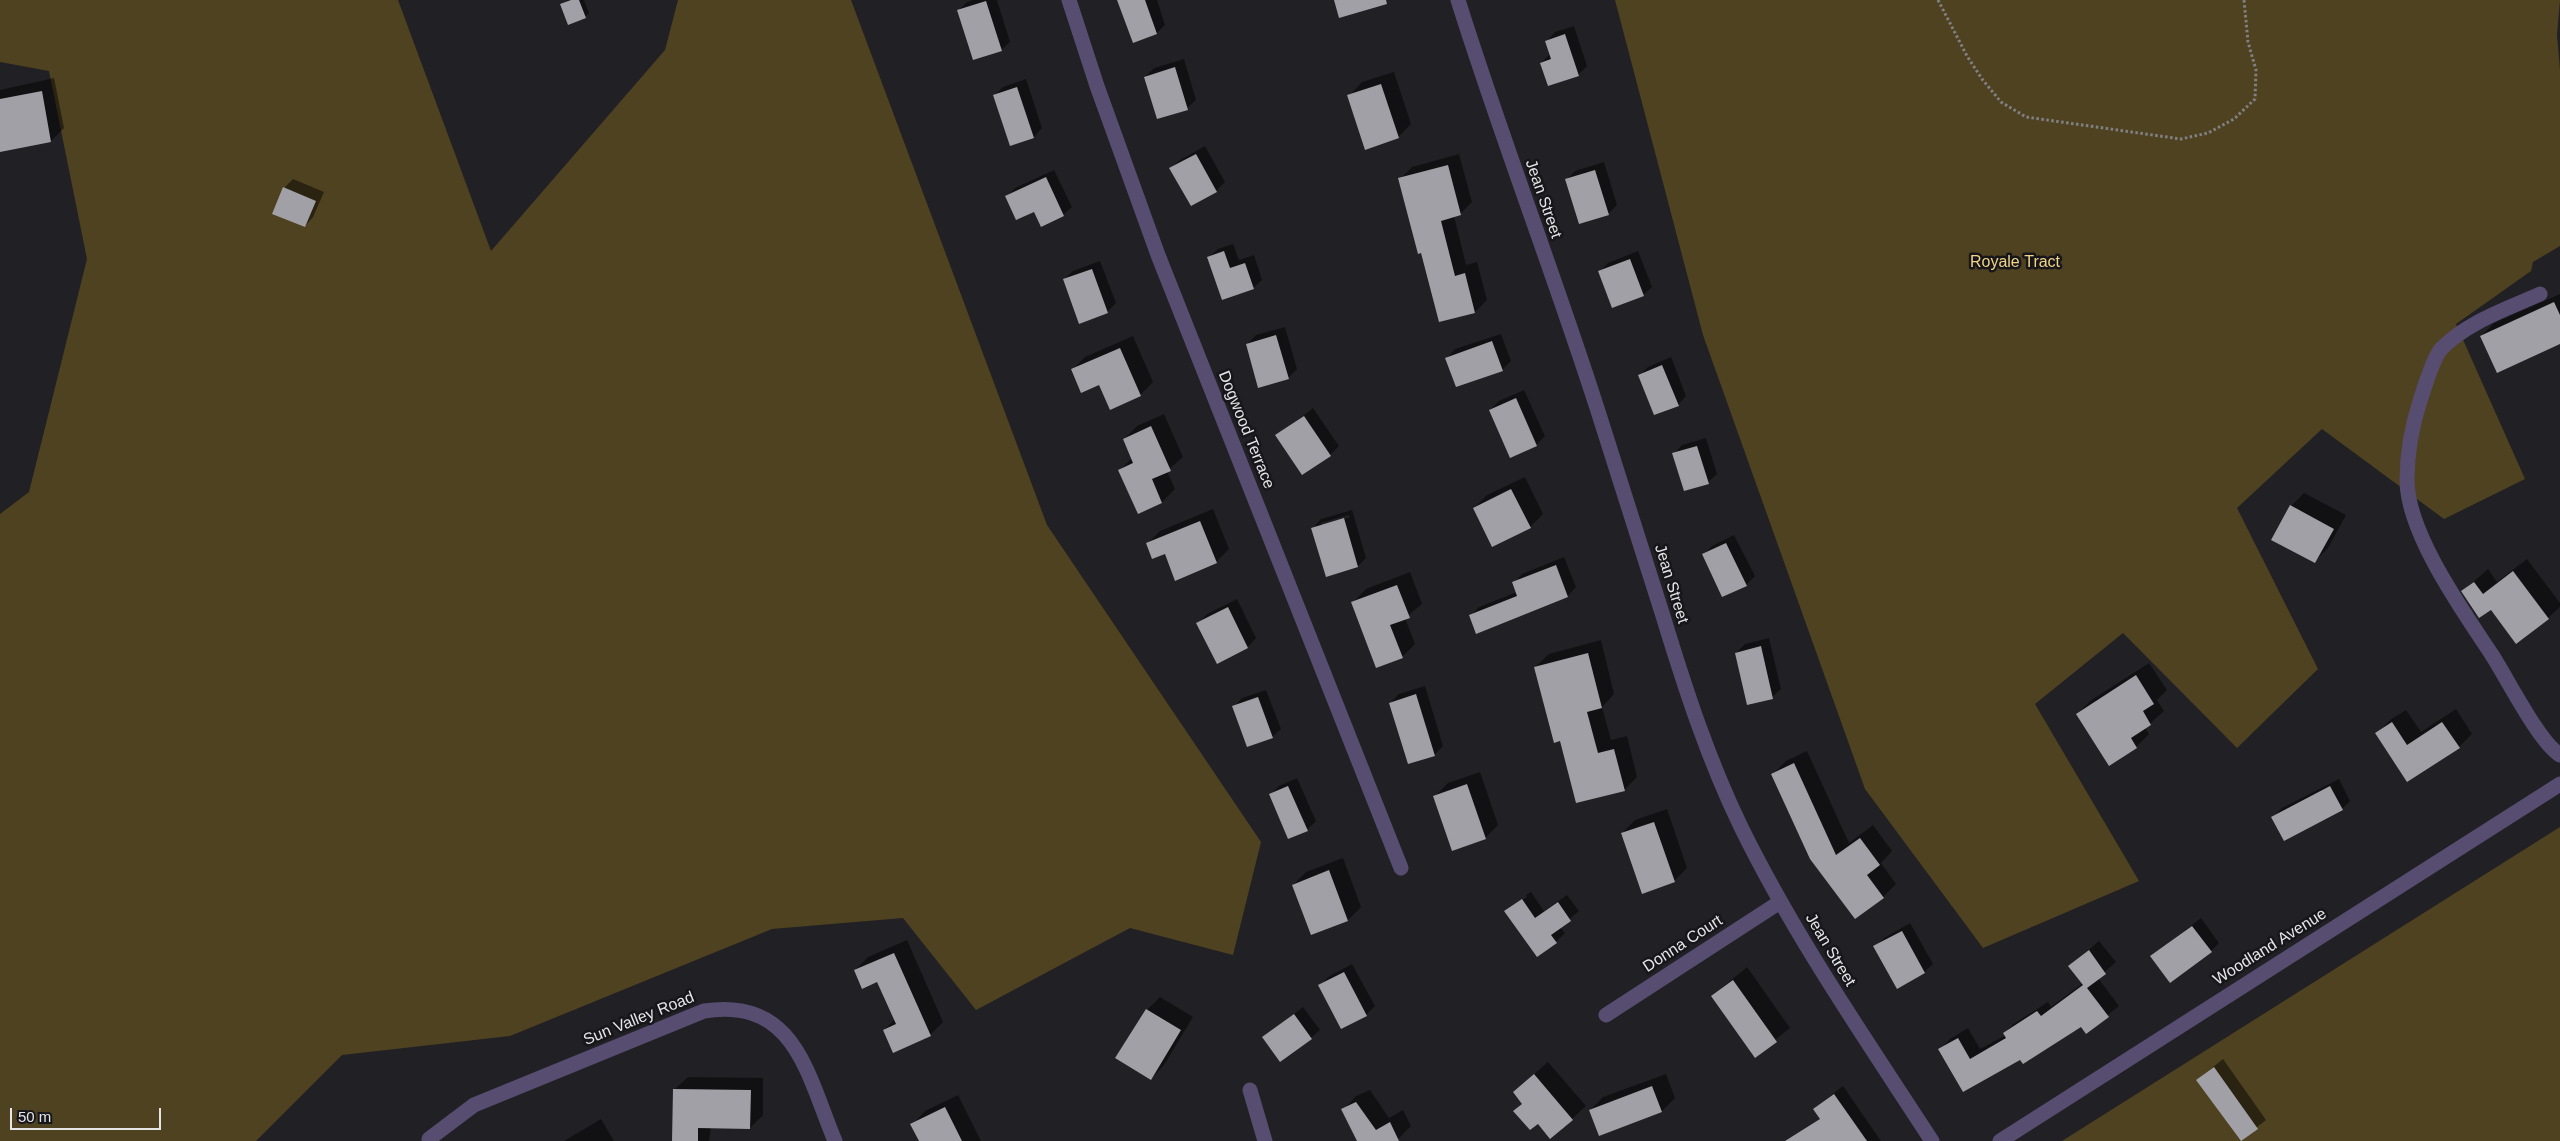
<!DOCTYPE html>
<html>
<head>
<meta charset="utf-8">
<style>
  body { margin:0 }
  #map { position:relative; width:2560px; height:1141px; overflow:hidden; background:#212024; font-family:Arial,sans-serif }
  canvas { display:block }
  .scale { position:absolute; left:10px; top:1108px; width:151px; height:22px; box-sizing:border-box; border:2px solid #e5e4e7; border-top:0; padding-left:6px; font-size:15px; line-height:18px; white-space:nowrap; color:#e5e4e7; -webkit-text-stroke:4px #17161a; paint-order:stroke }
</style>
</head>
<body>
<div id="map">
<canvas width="2560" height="1141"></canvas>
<div class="scale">50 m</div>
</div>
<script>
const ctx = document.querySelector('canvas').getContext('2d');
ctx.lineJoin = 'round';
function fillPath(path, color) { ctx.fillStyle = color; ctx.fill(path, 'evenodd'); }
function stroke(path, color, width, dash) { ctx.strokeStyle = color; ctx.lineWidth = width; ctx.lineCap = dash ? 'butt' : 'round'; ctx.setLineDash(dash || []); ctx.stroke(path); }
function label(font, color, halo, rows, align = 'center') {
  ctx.font = font + ' Arial,sans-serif'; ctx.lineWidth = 5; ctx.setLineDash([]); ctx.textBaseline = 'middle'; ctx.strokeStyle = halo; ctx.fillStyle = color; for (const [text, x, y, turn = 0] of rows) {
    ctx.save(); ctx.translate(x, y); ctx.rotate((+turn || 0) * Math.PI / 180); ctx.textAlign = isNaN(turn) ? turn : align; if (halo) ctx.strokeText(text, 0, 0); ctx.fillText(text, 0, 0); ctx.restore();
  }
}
const green = new Path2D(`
  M0,0H398L491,251L665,50L678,0H851L1047,525L1261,842L1233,955L1130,928L976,1010L903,918L772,929L510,1036L342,1055L256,1141H0V514L29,492L87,259L49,71L0,62Z
  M1615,0H2560L2557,35L2560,70V246L2533,262L2531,271L2456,324L2525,479L2444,519L2322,429L2237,508L2318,669L2237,748L2123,633L2035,704L2139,881L1983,948L1865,789L1703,335Z
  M2560,827V1141H2062Z`);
const shadow = new Path2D(`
  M568,0H584L589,13L585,17L562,5Z
  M973,0H997L1010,42L1001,50L959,10L967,2Z
  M1119,0H1157L1165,25L1157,33Z
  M1574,26L1587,66L1578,75L1541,63L1550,54L1547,41L1555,32Z
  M1184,59L1196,100L1187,108L1145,77L1154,68Z
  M1394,72L1411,124L1398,137L1349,96L1362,82Z
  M54,78L64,128L51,141L0,151V90Z
  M1026,79L1042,128L1034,137L1011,144L995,95L1003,87Z
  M1205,146L1225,182L1216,191L1171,168L1180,160Z
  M1459,154L1472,202L1460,214L1454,216L1466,265L1477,262L1487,300L1475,312L1440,321L1422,252L1400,179L1412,167Z
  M1604,162L1617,205L1608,214L1566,180L1575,171Z
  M1054,170L1072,207L1063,215L1034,210L1006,197L1015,188Z
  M293,179L324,192L313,217L305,226L284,188Z
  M1233,244L1239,260L1254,255L1262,280L1253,288L1209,257L1218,249Z
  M1638,251L1652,287L1643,295L1599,272L1608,263Z
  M1100,261L1116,303L1107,312L1064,279L1073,271Z
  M2560,294V343L2481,336L2494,323Z
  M1285,327L1297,369L1288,378L1247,344L1256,335Z
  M1501,334L1511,361L1502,370L1447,358L1455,349Z
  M1133,336L1153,382L1140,395L1100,384L1072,370L1085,357Z
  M1671,357L1686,396L1678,405L1640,375L1648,367Z
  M1524,390L1545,436L1536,445L1490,410L1499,401Z
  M1313,408L1339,446L1330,455L1277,436Z
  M1164,414L1183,457L1167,471L1175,489L1162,502L1138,512L1120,470L1132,458L1124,439L1137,426Z
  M1706,438L1717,474L1708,482L1674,454L1682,445Z
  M1525,477L1543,514L1530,527L1474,508L1487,495Z
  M2304,493L2346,515L2328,548L2315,561L2291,506Z
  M1213,509L1229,549L1216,562L1165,552L1147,544L1160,531Z
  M1352,510L1366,558L1358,566L1313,528L1321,519ZM1349,515L1350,517L1321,526V523Z
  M1734,535L1755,576L1746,585L1723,596L1704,554L1712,546Z
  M1564,557L1576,587L1568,596L1477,633L1470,616L1479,607L1517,592L1514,583L1522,574Z
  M2527,559L2560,603V607L2548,618L2491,608L2463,591L2488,569L2497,582Z
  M1410,572L1422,604L1405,618L1415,644L1402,657L1353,602L1366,589Z
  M1237,599L1256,638L1248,647L1218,662L1198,623L1207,614Z
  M1769,638L1781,689L1772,697L1736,653L1745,644Z
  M1601,640L1614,694L1602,707L1611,740L1627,736L1637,777L1624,790L1561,739L1535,667L1549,654Z
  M2149,663L2167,690L2157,700L2164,711L2145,728L2149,734L2136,747L2077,714L2090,701Z
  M1425,686L1443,746L1434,755L1390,703L1399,694Z
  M1266,690L1281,729L1272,737L1234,707L1242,698Z
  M2456,709L2472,734L2459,747L2408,780L2377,733L2390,720L2406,710L2421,732Z
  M1807,751L1849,843L1873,825L1892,851L1881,863L1896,884L1883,897L1855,918L1773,774L1786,761Z
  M1480,772L1498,825L1485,838L1435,796L1448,783Z
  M1297,778L1316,821L1307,830L1271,794L1279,786Z
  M2339,779L2350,801L2342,809L2273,817L2282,808Z
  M1667,809L1687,868L1674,881L1622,833L1635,820Z
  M1343,858L1361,907L1348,920L1312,933L1293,885L1306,872Z
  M1531,892L1544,911L1567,895L1579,911L1560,927L1565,933L1556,942L1506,911L1514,904V906L1527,897L1526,895Z
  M2201,918L2219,943L2211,951L2152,956Z
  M1910,923L1933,964L1924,972L1875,947L1884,938Z
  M907,940L943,1022L930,1035L884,1030L895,1019L877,980L855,970L868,957Z
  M2099,941L2116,962L2098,978L2119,1006L2086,1032L2081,1025L1963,1090L1940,1049L1950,1039L1968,1028L1980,1049L2006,1035L2004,1033L2015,1023L2048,1002L2051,1007L2083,983L2070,966Z
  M1352,964L1375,1006L1366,1015L1320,986L1328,977Z
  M1747,967L1790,1028L1755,1056L1712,996Z
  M1160,997L1193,1017L1164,1065L1151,1079L1147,1010Z
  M1303,1007L1320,1030L1311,1038L1264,1037Z
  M2223,1059L2266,1120L2240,1140L2197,1080Z
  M1548,1062L1586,1106L1551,1138L1514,1092Z
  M1666,1074L1675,1098L1662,1111L1590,1110L1603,1097Z
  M688,1077L763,1078V1115L750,1128L711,1127L709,1141H674V1090Z
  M1843,1086L1881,1141H1836L1814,1109Z
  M1370,1090L1389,1118L1403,1110L1411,1126L1398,1139L1358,1141L1343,1110L1356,1096Z
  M958,1095L981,1141H920L912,1125L925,1111Z
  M601,1119L614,1141H564Z`);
const building = new Path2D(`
  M571,0H579L586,18L568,25L560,4Z
  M1117,0H1145L1157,34L1133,43Z
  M1334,0H1386L1387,4L1339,18Z
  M986,1L1002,51L973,60L957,10Z
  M1565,34L1579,76L1548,86L1540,63L1551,59L1545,41Z
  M1175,67L1188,110L1157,119L1144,77Z
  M1381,84L1399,138L1365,150L1347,95Z
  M1017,87L1034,138L1010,146L993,95Z
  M42,91L51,142L0,152V99Z
  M1196,154L1217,192L1191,206L1169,168Z
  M1448,165L1461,215L1441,221L1455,276L1465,273L1475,313L1439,322L1421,253L1418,254L1398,178Z
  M1595,170L1609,215L1579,224L1565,179Z
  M1046,177L1064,216L1041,227L1034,212L1016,220L1005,196Z
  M283,187L316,201L305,227L272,214Z
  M1224,251L1230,268L1245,263L1254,289L1222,300L1207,257Z
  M1630,259L1644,296L1612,308L1598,271Z
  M1092,269L1108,313L1079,324L1063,279Z
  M2554,302L2560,315V344L2497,373L2480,336Z
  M1276,335L1289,379L1258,388L1246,344Z
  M1492,341L1503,371L1456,387L1445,358Z
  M1120,348L1141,396L1110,410L1099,385L1081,393L1071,369Z
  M1662,365L1679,406L1654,415L1638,375Z
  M1516,398L1537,446L1510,458L1489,410Z
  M1304,416L1331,456L1302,475L1275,435Z
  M1151,426L1171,471L1152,479L1162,503L1138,514L1118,470L1133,463L1123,439Z
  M1697,446L1709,484L1684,491L1672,453Z
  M1511,489L1531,528L1492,547L1473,508Z
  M2290,505L2334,529L2315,563L2271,540Z
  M1344,518L1358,567L1326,577L1311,528Z
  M1200,521L1217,563L1175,581L1165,554L1152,559L1146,543Z
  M1726,543L1747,586L1722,597L1702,554Z
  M1556,565L1568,597L1476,634L1469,615L1517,596L1512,582Z
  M2513,571L2549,619L2516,644L2491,610L2479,618L2461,591L2474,582L2483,594Z
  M1397,585L1410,618L1390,625L1403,658L1376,668L1351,602Z
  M1228,607L1248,648L1217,664L1196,623Z
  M1761,646L1773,699L1747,705L1735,653Z
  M1588,653L1602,708L1587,712L1598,753L1614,749L1625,791L1576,803L1560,741L1554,743L1534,667Z
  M2136,675L2154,704L2143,711L2151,725L2131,738L2137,748L2109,766L2076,714Z
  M1416,694L1435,756L1408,764L1389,703Z
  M1258,697L1273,738L1247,747L1232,706Z
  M2392,722L2407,745L2442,722L2460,748L2407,782L2375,733Z
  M1794,763L1836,855L1860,838L1880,865L1867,875L1884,898L1855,919L1810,859L1771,774Z
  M1467,784L1486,839L1452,851L1433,796Z
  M1288,786L1308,831L1288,839L1269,794Z
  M2330,786L2343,810L2284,841L2271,817Z
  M1654,822L1675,882L1642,894L1621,833Z
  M1329,870L1348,921L1311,935L1292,885Z
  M1522,899L1535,918L1558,902L1571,921L1551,935L1557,943L1537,957L1504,911Z
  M2192,926L2212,952L2170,983L2150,956Z
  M1902,931L1925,973L1897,989L1873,946Z
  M2089,950L2106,974L2087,988L2109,1017L2086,1034L2081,1027L2023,1064L2020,1060L1963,1092L1938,1049L1958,1038L1970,1059L2006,1038L2003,1033L2037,1011L2041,1016L2083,985L2068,966Z
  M894,953L931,1036L893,1053L883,1030L896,1024L877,982L862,989L854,970Z
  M1344,972L1367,1016L1341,1029L1318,985Z
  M1733,980L1777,1042L1755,1058L1711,996Z
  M1146,1009L1181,1030L1151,1080L1115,1058Z
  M1294,1014L1312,1039L1280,1062L1262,1037Z
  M2214,1067L2258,1129L2241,1141L2196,1080Z
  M1534,1074L1573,1120L1550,1139L1538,1124L1530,1130L1513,1111L1522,1104L1513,1092Z
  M1652,1086L1662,1112L1599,1136L1589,1110Z
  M673,1089L751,1090L750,1129L698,1128V1141H672Z
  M1834,1094L1867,1141H1785L1820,1119L1813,1109Z
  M1356,1102L1376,1130L1390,1122L1399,1141H1357L1341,1109Z
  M945,1107L962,1141H919L910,1124Z`);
const path = new Path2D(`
  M1938,0L1967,56L1982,79L2001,102L2026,117L2181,139L2208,133L2234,119L2255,99L2256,70L2248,42L2244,0`);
const minor = new Path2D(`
  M1069,0L1097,86L1158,255L1401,868
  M1458,0C1501,137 1553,271 1597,408C1619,477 1641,547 1663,616C1685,688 1708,759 1741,827C1795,937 1865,1038 1932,1141
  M2540,294C2507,309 2467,322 2441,349C2433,358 2424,389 2420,401C2412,426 2407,454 2407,480C2407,533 2463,611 2492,655C2507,678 2539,742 2560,755
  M1606,1015L1780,902
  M1250,1090L1265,1141
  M429,1139L474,1105L704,1011C795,997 807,1074 835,1141
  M2000,1141L2560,784`);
const streetNames = [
  ["Jean Street",1543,199,71],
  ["Dogwood Terrace",1246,430,68],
  ["Jean Street",1671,584,73],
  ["Donna Court",1683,944,-33],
  ["Woodland Avenue",2270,947,-32],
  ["Jean Street",1830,950,59],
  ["Sun Valley Road",639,1019,-22]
];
const parkNames = [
  ["Royale Tract",2015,263]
];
fillPath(green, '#4f4220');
fillPath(shadow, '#0007');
fillPath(building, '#a1a0a6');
stroke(path, '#818084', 3, [2.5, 2.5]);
stroke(minor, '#574d71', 15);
label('16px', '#e5e4e7', '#17161a', streetNames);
label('16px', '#f2d486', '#17161a', parkNames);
</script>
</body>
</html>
